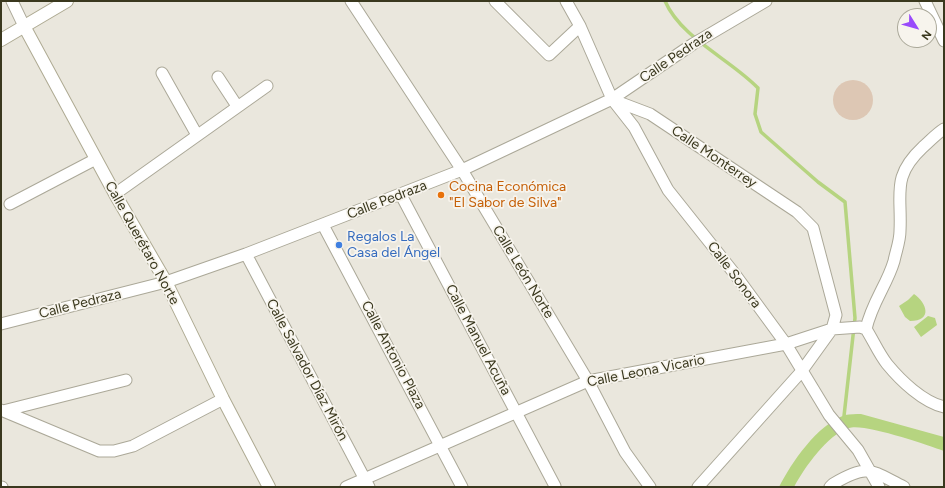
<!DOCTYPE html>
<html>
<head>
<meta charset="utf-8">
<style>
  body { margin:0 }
  #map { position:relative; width:945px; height:488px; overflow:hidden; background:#eae7dd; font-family:Figtree,sans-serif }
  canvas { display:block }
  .frame { position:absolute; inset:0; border:2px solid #3a381e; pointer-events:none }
  .north { position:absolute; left:897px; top:8px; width:40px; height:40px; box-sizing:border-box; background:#f7f4ed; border:1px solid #aba99a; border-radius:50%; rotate:127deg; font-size:11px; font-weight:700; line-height:16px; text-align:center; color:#3a381e }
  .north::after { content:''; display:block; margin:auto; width:14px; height:18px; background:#994afb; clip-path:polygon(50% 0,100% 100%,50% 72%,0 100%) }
</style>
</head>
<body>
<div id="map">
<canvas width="945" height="488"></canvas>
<div class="frame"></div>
<div class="north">N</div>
</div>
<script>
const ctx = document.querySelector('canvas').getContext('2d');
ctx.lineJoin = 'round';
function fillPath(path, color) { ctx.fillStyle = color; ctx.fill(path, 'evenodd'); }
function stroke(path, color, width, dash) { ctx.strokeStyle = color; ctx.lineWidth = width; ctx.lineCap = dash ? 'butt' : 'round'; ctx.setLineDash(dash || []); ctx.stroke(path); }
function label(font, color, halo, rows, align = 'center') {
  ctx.font = font + ' Figtree,sans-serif'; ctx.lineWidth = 3.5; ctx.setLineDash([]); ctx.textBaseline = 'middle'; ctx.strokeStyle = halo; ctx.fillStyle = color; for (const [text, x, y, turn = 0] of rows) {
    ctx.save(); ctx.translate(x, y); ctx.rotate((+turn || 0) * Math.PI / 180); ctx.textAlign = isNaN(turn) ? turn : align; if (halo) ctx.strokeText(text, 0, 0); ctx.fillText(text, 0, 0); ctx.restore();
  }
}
const green = new Path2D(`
  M833 100a20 20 0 1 1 40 0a20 20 0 1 1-40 0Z`);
const water = new Path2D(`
  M914,294C927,303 933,321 910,321L905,317L899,306L908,300Z
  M928,316L935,318L937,325L921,337L914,327Z
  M861,414L944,437V451C927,445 864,423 849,428C827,435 805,467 794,487H779C792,462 817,425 845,415C850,414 856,414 861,414Z`);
const stream = new Path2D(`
  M665,1C681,38 730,59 758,88L755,114L761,132L818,182L845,202L855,318L844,416L845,419`);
const street = new Path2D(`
  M12,1L24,26
  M351,1L462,170L588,381L625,452L650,487
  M495,1L549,55L580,26
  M566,1L580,26L612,99L634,127L668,190L734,273L786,344L829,415L858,450L879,487
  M925,1L944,41
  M162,73L197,135
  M218,77L237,106
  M613,100L650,114L797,212L813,228L836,315L832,329L801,372L698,487
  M115,194L267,86
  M401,195L555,486
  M10,204L96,159
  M323,225L462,487
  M246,254L369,487
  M1,324L166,282L246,254L462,170L612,99L693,44L766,1
  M866,329C872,302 887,285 894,261C896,251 900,241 900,231C902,193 891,177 923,147C930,141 936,134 944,129
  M1,410L99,451H114L133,446L223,399
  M3,411L126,380
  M1,487H2
  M346,487L588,381L786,344L832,329L860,327L866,329C873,340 879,354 887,364C901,381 923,402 944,407
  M830,487L833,484C868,463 870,470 904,487`);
const secondary = new Path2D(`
  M24,26L115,194L166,282L223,399L269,487
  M1,40L67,1`);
const markers = [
  [441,195,4,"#e8710a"],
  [339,245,4,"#3f7fe0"]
];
const streetNames = [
  ["Calle Pedraza",676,56,-34],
  ["Calle Monterrey",714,157,34],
  ["Calle Pedraza",387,200,-21],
  ["Calle Querétaro Norte",142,243,61],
  ["Calle León Norte",523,272,59],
  ["Calle Sonora",734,275,53],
  ["Calle Pedraza",80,304,-14],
  ["Calle Manuel Acuña",478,340,62],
  ["Calle Antonio Plaza",393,355,62],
  ["Calle Salvador Díaz Mirón",307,370,62],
  ["Calle Leona Vicario",646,371,-11]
];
const foodNames = [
  ["Cocina Económica",449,187],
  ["\"El Sabor de Silva\"",449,203]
];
const shopNames = [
  ["Regalos La",347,237],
  ["Casa del Ángel",347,253]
];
fillPath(green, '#ddc7b4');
fillPath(water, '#b6d480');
stroke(stream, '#b6d480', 3.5);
stroke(street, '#aba898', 13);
stroke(secondary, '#aeaa92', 14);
stroke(street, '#fff', 11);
stroke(secondary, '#fff', 12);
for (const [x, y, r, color] of markers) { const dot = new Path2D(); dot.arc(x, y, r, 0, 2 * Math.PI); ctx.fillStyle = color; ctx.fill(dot); stroke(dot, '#f7f4ed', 1.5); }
label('14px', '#3a381e', '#f7f4ed', streetNames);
label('14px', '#c56008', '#f7f4ed', foodNames, 'left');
label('14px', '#366cbe', '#f7f4ed', shopNames, 'left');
</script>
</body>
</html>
